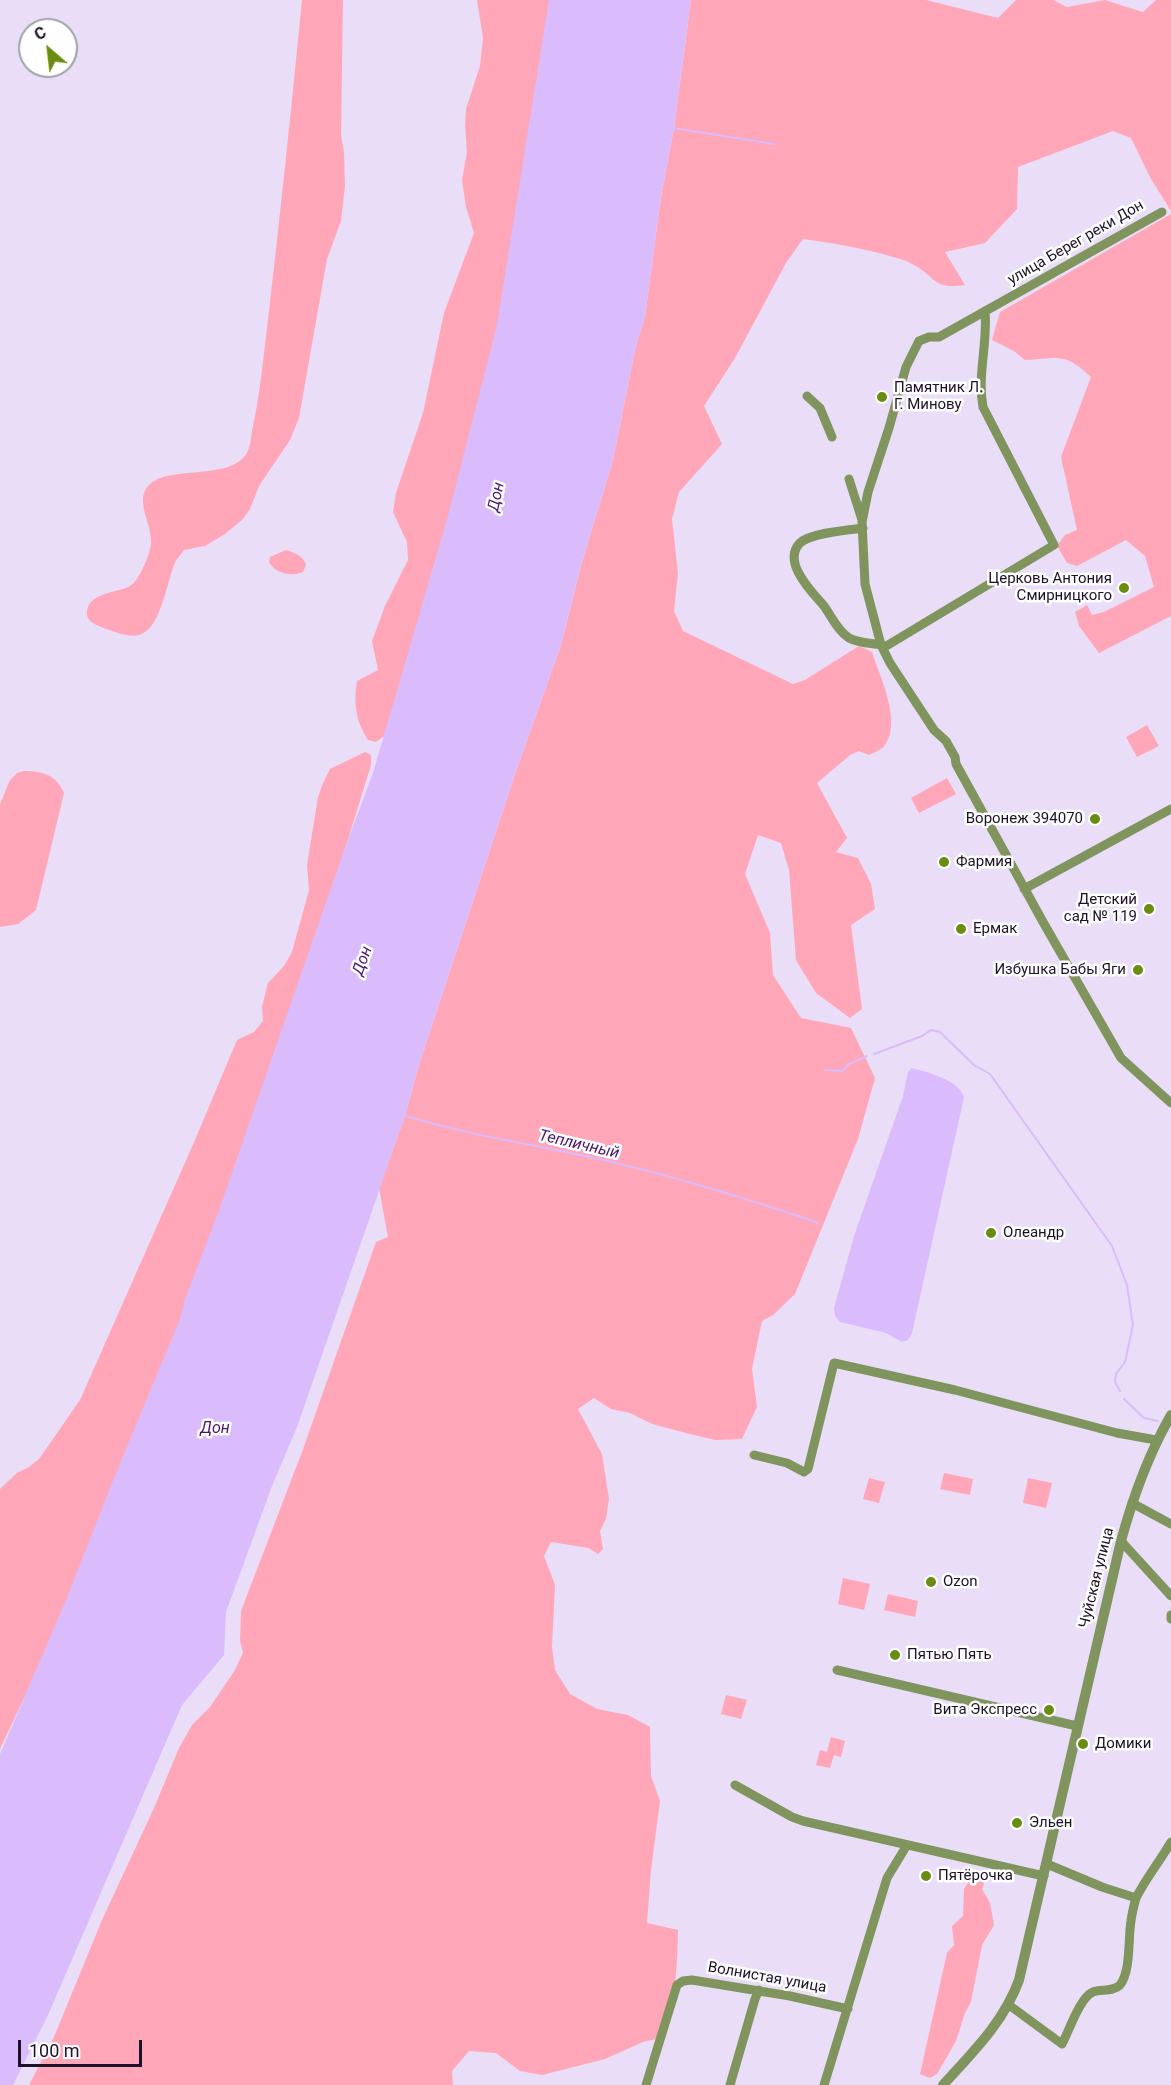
<!DOCTYPE html>
<html>
<head>
<meta charset="utf-8">
<style>
  body { margin:0 }
  #map { position:relative; width:1171px; height:2085px; overflow:hidden; background:#e9ddf8; font-family:Roboto,sans-serif }
  canvas { display:block }
  .north { position:absolute; left:18px; top:18px; width:60px; height:60px; box-sizing:border-box; background:#fff; border:2px solid #a4a0a9; border-radius:50%; rotate:332deg; font-size:16px; font-weight:700; line-height:24px; text-align:center; color:#1c1128 }
  .north::after { content:''; display:block; margin:auto; width:21px; height:27px; background:#6a8c11; clip-path:polygon(50% 0,100% 100%,50% 72%,0 100%) }
  .scale { position:absolute; left:18px; top:2040px; width:124px; height:27px; box-sizing:border-box; border:3px solid #1c1128; border-top:0; padding-left:8px; font-size:18px; line-height:21px; white-space:nowrap; color:#1c1128; -webkit-text-stroke:4px #fff; paint-order:stroke }
</style>
</head>
<body>
<div id="map">
<canvas width="1171" height="2085"></canvas>
<div class="north">С</div>
<div class="scale">100 m</div>
</div>
<script>
const ctx = document.querySelector('canvas').getContext('2d');
ctx.lineJoin = 'round';
function fillPath(path, color) { ctx.fillStyle = color; ctx.fill(path, 'evenodd'); }
function stroke(path, color, width, dash) { ctx.strokeStyle = color; ctx.lineWidth = width; ctx.lineCap = dash ? 'butt' : 'round'; ctx.setLineDash(dash || []); ctx.stroke(path); }
function label(font, color, halo, rows, align = 'center') {
  ctx.font = font + ' Roboto,sans-serif'; ctx.lineWidth = 5; ctx.setLineDash([]); ctx.textBaseline = 'middle'; ctx.strokeStyle = halo; ctx.fillStyle = color; for (const [text, x, y, turn = 0] of rows) {
    ctx.save(); ctx.translate(x, y); ctx.rotate((+turn || 0) * Math.PI / 180); ctx.textAlign = isNaN(turn) ? turn : align; if (halo) ctx.strokeText(text, 0, 0); ctx.fillText(text, 0, 0); ctx.restore();
  }
}
const green = new Path2D(`
  M302,0H343L341,135L344,152L345,186L341,221L327,259L299,418L290,440L259,486L250,509L243,519L225,534L205,546L184,550C181,555 176,559 174,565C167,583 160,630 139,635C128,638 109,630 99,626C94,624 88,621 87,615C85,593 116,593 128,587C132,585 136,581 138,577C143,569 150,554 151,544C153,523 130,496 154,481C177,467 232,479 247,453C250,447 251,438 252,431C259,400 262,369 266,337C279,225 291,113 302,0Z
  M477,0H551L520,212L479,419L387,734L376,742L368,740C356,722 353,703 357,681L378,670L372,641L385,606L408,560L407,542L393,512L396,493L423,413L444,313L474,233L466,207L462,180L467,152L465,126L466,109L480,66L483,38Z
  M691,0H926L998,18L1016,0H1053L1067,7L1105,0L1143,12L1156,0H1171V211L1151,179L1131,138L1113,131L1018,167L1017,209L985,243L945,252L965,285C932,290 937,277 912,264C906,260 897,258 890,256C862,248 832,243 803,239L786,263L735,358L704,406L722,444L679,492L672,519L678,573L674,611L683,631L793,684L805,680L859,646L872,652C880,677 902,721 885,745C882,750 875,752 869,755L859,751L850,755L817,783L847,838L836,852L858,858L871,884L875,909L851,925L862,1009L850,1018L816,993L796,960L789,870L781,843L758,835L745,874L770,933L773,975L801,1018L851,1028L875,1078L858,1139L795,1294L773,1315L762,1321L752,1369L757,1407L742,1439L715,1440L690,1434L652,1424L630,1413L611,1409L594,1398L578,1409L602,1454L609,1499L606,1519L600,1531L603,1549L598,1554L589,1548L551,1542L544,1556L555,1585L552,1647L555,1670L570,1694L597,1709L628,1715L650,1727L651,1776L660,1801L651,1870L647,1923L678,1930C677,1968 677,2007 656,2039L643,2042L605,2059L542,2075L520,2071L496,2053L469,2051L452,2071L453,2085H29L54,2037L102,1920L154,1808L179,1748L192,1725L210,1707L235,1670L243,1653L240,1640L241,1611L302,1452L376,1242L388,1237L379,1188L405,1116L419,1065L514,777L561,645L582,562L613,460L635,350L645,316L661,197L674,128Z
  M1171,214V616L1099,653L1079,626L1075,612L1087,605L1092,615L1104,612L1154,587L1145,556L1126,540L1077,566L1067,563L1057,546L1065,535L1077,530L1061,457L1091,377C1065,352 1059,358 1025,360L1014,351L992,340L1000,312Z
  M286,550C295,553 303,555 306,565L303,572C291,577 276,574 269,562L270,557Z
  M1147,725L1159,746L1137,757L1126,737Z
  M365,752L371,755V765L315,946L176,1337L51,1641L0,1749V1489L17,1473L29,1467L39,1459L80,1400L195,1140L237,1040L254,1032L263,1021L262,1007L268,983L284,966L292,952L309,890L307,865L318,797L323,783L330,769Z
  M24,771C42,771 57,775 64,793L36,910L18,924L0,927V804L10,780L17,773Z
  M947,778L956,794L919,813L911,798Z
  M944,1473L973,1479L970,1495L940,1489Z
  M869,1478L885,1482L879,1503L863,1499Z
  M1028,1478L1052,1483L1046,1508L1023,1503Z
  M843,1578L870,1584L864,1610L838,1604Z
  M888,1594L918,1601L915,1617L884,1610Z
  M726,1695L747,1700L741,1719L721,1714Z
  M831,1737L845,1741L841,1757L834,1755L830,1768L816,1765L820,1750L827,1752Z
  M973,1875L986,1877L982,1889L990,1903L994,1925L982,1945L971,2002L965,2013L956,2041L937,2074L930,2078L920,2074L947,1953L954,1945L952,1926L963,1916L964,1889Z`);
const water = new Path2D(`
  M549,0H691L674,128L661,197L645,316L635,350L613,460L582,562L561,645L514,777L419,1065L405,1116L297,1427L272,1486L226,1612L224,1655L182,1705L48,2015L13,2085H0V1754L66,1600L114,1478L180,1319L185,1299L217,1216L347,842L373,773L448,516L497,325Z
  M912,1068C929,1073 957,1079 964,1097L912,1333L908,1340L902,1342L886,1333L840,1322L835,1316L834,1308L854,1236L903,1096L908,1072Z`);
const stream = new Path2D(`
  M673,128L774,144
  M874,1054L922,1036L931,1030L940,1032L974,1065L990,1074L1112,1246L1127,1285L1133,1325L1125,1362L1116,1374L1115,1382L1120,1391
  M825,1070L842,1071L849,1064L867,1056
  M403,1115C470,1136 540,1145 608,1161C679,1178 749,1199 818,1223
  M1124,1399L1144,1418L1158,1421`);
const minor = new Path2D(`
  M1162,212L939,337H929L919,341L906,367L889,428L868,492L862,522L865,584L881,645L890,663L934,730L946,741L955,757L956,764L1043,922L1121,1058L1171,1103
  M807,396L820,408L832,437
  M849,479L862,520
  M863,528C848,530 810,533 800,543C781,562 813,593 824,606C832,617 837,630 849,638C858,643 871,643 881,645
  M883,648L1054,545L983,407C977,375 988,343 985,311
  M1024,889L1171,809
  M754,1455L787,1463L804,1472L808,1469L834,1363L955,1390L1117,1433L1156,1440
  M1132,1503L1171,1524
  M1121,1541L1171,1596
  M1171,1615V1619
  M837,1670L1077,1726
  M735,1785L792,1817L803,1821L1044,1876
  M1136,1898C1146,1878 1160,1861 1171,1842
  M1009,2005L1062,2044C1069,2031 1080,1997 1093,1992C1101,1989 1113,1992 1120,1985C1131,1972 1128,1937 1131,1921C1132,1913 1134,1905 1136,1898L1102,1887L1047,1864
  M646,2085L677,1985L683,1981L692,1980L790,1996L848,2009
  M730,2085L755,1999L759,1990
  M824,2085L887,1878L907,1845`);
const tertiary = new Path2D(`
  M943,2085C972,2053 1004,2022 1019,1980L1121,1541C1133,1497 1148,1455 1171,1415`);
const markers = [
  [882,397,6,"#6a8c11"],
  [1124,588,6,"#6a8c11"],
  [1095,819,6,"#6a8c11"],
  [944,862,6,"#6a8c11"],
  [1149,909,6,"#6a8c11"],
  [961,929,6,"#6a8c11"],
  [1138,970,6,"#6a8c11"],
  [991,1233,6,"#6a8c11"],
  [931,1582,6,"#6a8c11"],
  [895,1655,6,"#6a8c11"],
  [1049,1710,6,"#6a8c11"],
  [1083,1744,6,"#6a8c11"],
  [1017,1823,6,"#6a8c11"],
  [926,1876,6,"#6a8c11"]
];
const streetNames = [
  ["улица Берег реки Дон",1076,243,-30],
  ["Чуйская улица",1097,1578,-76],
  ["Волнистая улица",767,1978,10]
];
const poiNames = [
  ["Памятник Л.",894,388],
  ["Г. Минову",894,405],
  ["Церковь Антония",1112,579,"right"],
  ["Смирницкого",1112,596,"right"],
  ["Воронеж 394070",1083,819,"right"],
  ["Фармия",956,862],
  ["Детский",1137,900,"right"],
  ["сад № 119",1137,917,"right"],
  ["Ермак",973,929],
  ["Избушка Бабы Яги",1126,970,"right"],
  ["Олеандр",1003,1233],
  ["Ozon",943,1582],
  ["Пятью Пять",907,1655],
  ["Вита Экспресс",1037,1710,"right"],
  ["Домики",1095,1744],
  ["Эльен",1029,1823],
  ["Пятёрочка",938,1876]
];
const waterNames = [
  ["Дон",497,497,-78],
  ["Дон",363,961,-70],
  ["Тепличный",579,1145,13],
  ["Дон",215,1429]
];
fillPath(green, '#ffa6b9');
fillPath(water, '#dabcfd');
stroke(stream, '#dabcfd', 2);
stroke(minor, '#80945d', 9);
stroke(tertiary, '#80945d', 10);
for (const [x, y, r, color] of markers) { const dot = new Path2D(); dot.arc(x, y, r, 0, 2 * Math.PI); ctx.fillStyle = color; ctx.fill(dot); stroke(dot, '#fff', 2); }
label('15px', '#1c1128', '#fff', streetNames);
label('15px', '#1c1128', '#fff', poiNames, 'left');
label('italic 16px', '#4b1673', '#fff', waterNames);
</script>
</body>
</html>
